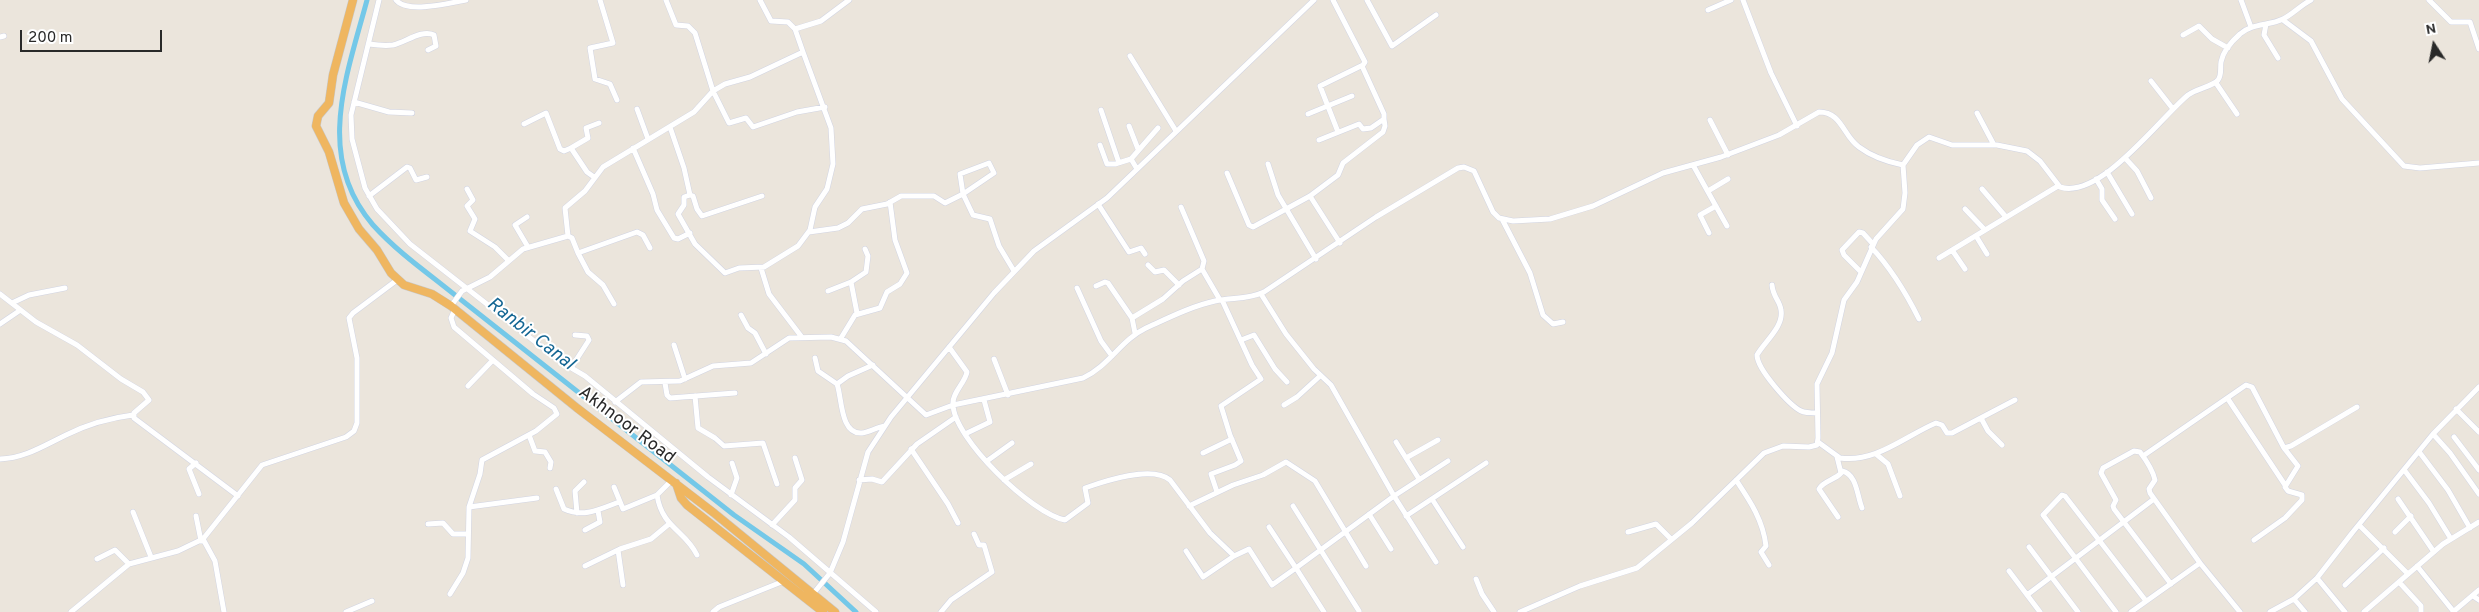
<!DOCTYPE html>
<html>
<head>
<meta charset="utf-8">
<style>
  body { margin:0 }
  #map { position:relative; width:2479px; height:612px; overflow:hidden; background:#ebe5dc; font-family:Overpass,sans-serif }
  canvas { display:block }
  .north { position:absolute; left:2409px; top:20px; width:50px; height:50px; -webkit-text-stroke:4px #fff; paint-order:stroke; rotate:349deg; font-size:14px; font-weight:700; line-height:20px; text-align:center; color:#292929 }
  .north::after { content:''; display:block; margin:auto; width:18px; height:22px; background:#292929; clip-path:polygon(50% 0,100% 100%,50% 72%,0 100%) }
  .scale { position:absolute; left:20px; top:30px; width:142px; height:22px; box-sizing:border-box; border:2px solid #292929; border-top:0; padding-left:6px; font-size:15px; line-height:18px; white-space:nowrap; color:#292929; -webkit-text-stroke:4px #fff; paint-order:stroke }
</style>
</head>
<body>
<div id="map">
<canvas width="2479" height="612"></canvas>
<div class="north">N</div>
<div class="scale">200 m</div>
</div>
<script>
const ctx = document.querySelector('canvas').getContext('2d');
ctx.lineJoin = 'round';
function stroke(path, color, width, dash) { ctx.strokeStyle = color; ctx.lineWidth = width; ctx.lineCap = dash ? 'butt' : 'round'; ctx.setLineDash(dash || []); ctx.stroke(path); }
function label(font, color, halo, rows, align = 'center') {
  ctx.font = font + ' Overpass,sans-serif'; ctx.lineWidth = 4; ctx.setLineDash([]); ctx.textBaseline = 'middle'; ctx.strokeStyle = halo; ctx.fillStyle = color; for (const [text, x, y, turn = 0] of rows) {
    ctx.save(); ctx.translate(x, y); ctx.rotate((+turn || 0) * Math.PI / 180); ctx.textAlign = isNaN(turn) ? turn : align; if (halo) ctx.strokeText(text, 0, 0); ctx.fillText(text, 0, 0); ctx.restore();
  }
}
const canal = new Path2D(`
  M367,0C347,75 314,157 373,225C392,246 414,263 436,280L734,515L804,564L856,612`);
const minor = new Path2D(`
  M379,0L351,115L352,139L365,188L377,209L410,244L561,362L585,376L708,477L789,537L876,612
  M396,0C407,14 450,3 466,0
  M600,0L613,43L590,48L595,79L610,84L617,100
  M666,0L676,25L688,26L695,33L713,91L729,123L746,118L753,127L797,112L825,107
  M760,0L771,21L788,22L795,29
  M1333,0L1365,62L1363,65L1320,86L1338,132
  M1367,0L1392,46L1436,15
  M1743,0L1771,73L1797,126
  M2241,0L2251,27
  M2429,0L2451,22H2470L2479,49
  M1708,10L1731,0
  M2283,20L2311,41L2342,99L2404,166L2420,168L2479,163
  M2266,24L2264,35L2278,58
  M2183,35L2199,26L2212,39L2228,48
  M0,37L4,36
  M369,44C376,45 385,46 393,45C406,42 422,29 434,35L436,46L428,50
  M1130,56L1176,131
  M2151,81L2173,109
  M2216,83L2237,114
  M354,102L389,112L412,113
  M637,109L648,139
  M1101,110L1119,163
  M1977,113L1994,145
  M1308,114L1352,96
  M1710,120L1728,155
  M524,124L546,113L560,149L564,151L571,148L587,172L594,177
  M1129,126L1138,149
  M670,127L684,168L690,195L684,197V205L678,214L695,244L725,273L739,268L764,267L798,246L810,230L815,207L827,189L833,164L831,128L803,52
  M1319,140L1359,124L1363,129L1371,128L1384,119V114L1362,66
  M1100,145L1107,164H1115L1131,159L1137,169
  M571,148L588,138L586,128L599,123
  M633,148L653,194L657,210L674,238L678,239L690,233
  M1131,159L1158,128
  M2126,159L2137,171L2151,198
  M989,163L994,173L963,194L960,174Z
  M1268,164L1278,195L1316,259
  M1693,165L1727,226
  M2107,172L2132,214
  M1227,173L1249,225L1253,227L1310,196L1338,175L1343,163L1383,132L1385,126L1384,119
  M2096,179L2102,189V200L2115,219
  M467,189L473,200L467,206L475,219L470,231L495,247L509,261
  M1982,189L2006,217
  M1708,191L1728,179
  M690,195L693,196L697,209L702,216L762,196
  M369,196L407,167L410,168L416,180L427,177
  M1310,196L1340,243
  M1098,204L1129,252L1141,248L1145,254
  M1181,207L1204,261L1202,269L1220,300
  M1965,209L1985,230
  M527,217L515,225L528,247
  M1502,219L1530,273L1543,315L1553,324L1563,322
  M809,232L838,228L848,223L862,209L887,204L901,196H934L945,203L963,194L973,215L990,219L999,246L1014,271
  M1709,233L1700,215L1716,206
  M568,236L572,238L578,253L637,232L643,235L650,248
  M1976,236L1987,254
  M1871,247C1891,268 1906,293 1919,319
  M1952,250L1965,269
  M578,253L588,272L603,285L614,304
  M1939,258L2058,186
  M1148,265L1155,272L1164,270L1179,285
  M761,268L769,294L801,336
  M1861,272L1844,255L1842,250L1859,232L1863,233L1873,244
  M1772,285C1773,297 1780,301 1781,310C1784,327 1764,342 1757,355C1757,369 1789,405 1801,411C1805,413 1812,413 1817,413
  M1096,286L1105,282L1108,283L1132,318L1135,333
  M1077,288L1101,341L1112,356
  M828,291L851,282
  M0,294L36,322L77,345L121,379L143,392L149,400L134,413V418L238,496
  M1261,294L1286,334L1314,369L1331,385L1394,496L1296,568L1324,612
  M12,303L29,295L65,288
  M451,306L462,291L490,277L523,249L568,236L565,208L585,191L603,167L694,112L713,91L725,84L750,77L803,52L795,29L821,21L849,0
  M857,313L851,282L866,272L868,256L865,249
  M741,315L748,328L755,333L766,354
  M1132,318L1163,299L1183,281L1202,269
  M0,324L19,311
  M841,338L855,315L880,308L887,292L900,284L907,273L895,240L890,202
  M1241,340L1254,335L1275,369L1287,382
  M674,345L685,379
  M949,347L967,372C965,383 952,393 953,404C953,438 1032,514 1065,520L1088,503L1085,488C1105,481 1152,465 1170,480L1210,533L1231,553L1234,556L1249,549L1272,585L1296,568L1269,527
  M815,358L818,371L837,384C842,397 840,435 862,433C870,432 877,427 885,426
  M994,359L1008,395
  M571,368L589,340L587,336L575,335
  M665,383L667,395L670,398L735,393
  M837,384L848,376L873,365
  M468,386L493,360
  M695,396L698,428L715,438L724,446L763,443L777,484
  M2228,399L2285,485
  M615,402L641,382L680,381L713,366L751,363L789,338L831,337L846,341L926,415L953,405L1083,378C1109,366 1121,340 1146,328C1168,318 1192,306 1215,301C1232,297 1247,300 1264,292L1376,217L1458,168L1464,167L1474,171L1493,212L1499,218L1513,221L1550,219L1593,206L1663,173L1721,157L1779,135L1819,112C1842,112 1843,136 1859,147C1871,156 1888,162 1903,165L1917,145L1929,137L1952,145H1997L2027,151L2040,161L2060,187C2100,200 2159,119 2188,95C2196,89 2214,86 2218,80C2222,75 2220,68 2221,62C2223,51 2232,41 2240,34C2252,23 2269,26 2283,19C2293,14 2301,5 2311,0
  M1284,405L1297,397L1320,376
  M2456,409L2479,432
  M1981,418L1988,431L2002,445
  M965,434L990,422L984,400
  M2433,434L2450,453L2479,494
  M529,435L535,451L545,452L551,462L550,468
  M2454,437L2479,470
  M1396,442L1419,479
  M1818,442L1840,458C1876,463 1905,436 1936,423L1942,425L1947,433H1952L2015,400
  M911,449L948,504L958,523
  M1203,453L1232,439
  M2420,453L2448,490L2470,528
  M1876,454L1888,464L1900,496
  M2143,456L2246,385L2252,387L2284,448L2291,446L2357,407
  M1837,457L1841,473C1835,480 1823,481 1819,489L1838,517
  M1406,458L1438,440
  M0,459C25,458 43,446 66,435C88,424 109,418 133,415
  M987,461L1012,443
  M196,463L189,469L199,494
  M1842,471C1857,474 1857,496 1862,508
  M2405,471L2429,503L2451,539
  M859,480L872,479L882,482L917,444L956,417
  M1004,480L1031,464
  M1736,480C1750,501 1763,520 1766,546L1761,552L1769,565
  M614,487L623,509L657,495L672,480
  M556,489L564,509C584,518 600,509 619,502
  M1217,492L1211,474L1235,465L1241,461L1230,435L1221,406L1261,379L1252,365L1222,300
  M657,495C662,528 685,530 697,555
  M731,495L737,478L732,463
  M1432,499L1463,547
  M2398,499L2434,552
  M1189,506L1233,485L1263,475L1286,462L1315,481L1366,566
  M1293,506L1359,611
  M469,507L537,498
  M133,512L151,557
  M577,513L575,491L584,482
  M1369,514L1391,549
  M196,516L201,541
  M1406,516L1486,463
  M428,524L443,523L453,534H467
  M772,525L795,500V488L802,480L795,458
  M2359,525L2408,574
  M585,530L600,522L598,511
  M1628,532L1656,524L1671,539
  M2395,532L2411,516
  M203,539L215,561L224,612
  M2254,540L2285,518L2302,500V495L2288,491L2285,487L2298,466L2284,448
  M2029,547L2078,612
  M618,550L623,585
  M1186,551L1203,577L1234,556
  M97,559L115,550L129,564
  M1436,562L1394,496L1448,461
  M585,566L620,549L651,539L669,524
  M2417,566L2454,612
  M2009,571L2040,612
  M2317,578L2345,612
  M1476,579L1482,594L1494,612
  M2399,582L2421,606V612
  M2171,584L2114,509L2113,506L2116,500L2101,473L2103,468L2134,451L2140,452C2146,460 2153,471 2155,480L2149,489L2150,493L2200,563L2240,612
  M2345,585L2384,548
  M450,594L463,573L468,558L469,507L480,474L482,460L536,431L557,414L554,408L533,394L454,327L451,318L455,309
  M813,594L830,573L843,542L868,452L891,417L994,293L1034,251L1107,198L1314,0
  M2027,595L2154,499
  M2473,596L2479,600
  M2294,599L2305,612
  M71,612L129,564L178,551L203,539L262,465L346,437L354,431L357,423V358L349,318L353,313L397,280
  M346,612L372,601
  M713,612L719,607L784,581
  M941,612L951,600L992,572L984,545H979L974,534
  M1520,612L1580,586L1637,568L1692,523L1764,453L1783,446L1809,447L1817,445L1818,438L1817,384L1832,353L1844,300L1857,282L1876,239L1903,209L1905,193L1903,165
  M2116,612L2043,515L2062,495L2065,496L2146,601
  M2131,612L2200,563
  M2270,612L2294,599L2317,578L2352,533L2433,434L2479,387
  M2364,612L2443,544L2479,522
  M2453,612L2479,590`);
const trunk = new Path2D(`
  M353,0L333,75L329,103L318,116L316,126L329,152L344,203L359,229L377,250L391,273L404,285L432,294L451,306L577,408L714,513L835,612
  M676,483L681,498L687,505L823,612`);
const streetNames = [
  ["Akhnoor Road",626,426,37]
];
const waterNames = [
  ["Ranbir Canal",530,335,38]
];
stroke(canal, '#74c8e8', 5);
stroke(minor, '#d1d4e2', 6);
stroke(trunk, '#c7c7c7', 9);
stroke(minor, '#fff', 5);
stroke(trunk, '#efb660', 8);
label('18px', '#292929', '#fff', streetNames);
label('italic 19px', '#146693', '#fff', waterNames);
</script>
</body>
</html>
